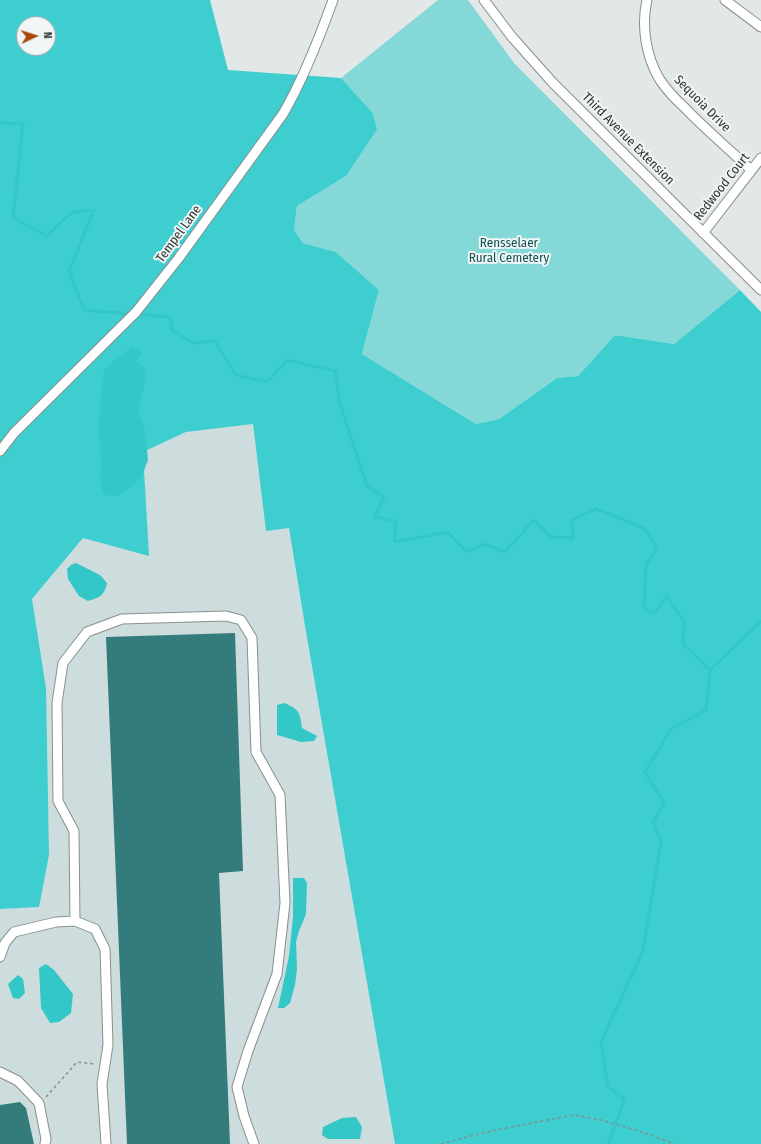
<!DOCTYPE html>
<html>
<head>
<meta charset="utf-8">
<style>
  body { margin:0 }
  #map { position:relative; width:761px; height:1144px; overflow:hidden; background:#e2e8e8; font-family:"Fira Sans Condensed",sans-serif }
  canvas { display:block }
  .north { position:absolute; left:16px; top:16px; width:40px; height:40px; box-sizing:border-box; background:#eff6f5; border:1px solid #a3a8a8; border-radius:50%; rotate:86deg; font-size:11px; font-weight:700; line-height:16px; text-align:center; color:#323434 }
  .north::after { content:''; display:block; margin:auto; width:14px; height:18px; background:#aa4809; clip-path:polygon(50% 0,100% 100%,50% 72%,0 100%) }
</style>
</head>
<body>
<div id="map">
<canvas width="761" height="1144"></canvas>
<div class="north">N</div>
</div>
<script>
const ctx = document.querySelector('canvas').getContext('2d');
ctx.lineJoin = 'round';
function fillPath(path, color) { ctx.fillStyle = color; ctx.fill(path, 'evenodd'); }
function stroke(path, color, width, dash) { ctx.strokeStyle = color; ctx.lineWidth = width; ctx.lineCap = dash ? 'butt' : 'round'; ctx.setLineDash(dash || []); ctx.stroke(path); }
function label(font, color, halo, rows, align = 'center') {
  ctx.font = font + ' "Fira Sans Condensed",sans-serif'; ctx.lineWidth = 4; ctx.setLineDash([]); ctx.textBaseline = 'middle'; ctx.strokeStyle = halo; ctx.fillStyle = color; for (const [text, x, y, turn = 0] of rows) {
    ctx.save(); ctx.translate(x, y); ctx.rotate((+turn || 0) * Math.PI / 180); ctx.textAlign = isNaN(turn) ? turn : align; if (halo) ctx.strokeText(text, 0, 0); ctx.fillText(text, 0, 0); ctx.restore();
  }
}
const built = new Path2D(`
  M253,424L266,530L289,528L306,632L395,1144H0V909L39,907L46,688L32,599L83,538L143,452L186,432Z`);
const green = new Path2D(`
  M438,0H468L514,63L740,290L674,344L615,335L578,376L557,378L499,419L476,424L362,354L379,290L336,252L303,243L294,230L297,206L346,176L372,112L341,78Z`);
const forest = new Path2D(`
  M0,0H210L228,70L341,78L372,112L377,129L346,176L297,206L294,230L303,243L336,252L379,290L362,354L476,424L499,419L557,378L578,376L615,335L674,344L740,290L761,312V1144H395L306,632L289,528L266,531L253,424L186,432L143,452L149,556L83,538L32,599L46,688L49,855L39,907L0,909ZM24,24H48V48H24Z`);
const water = new Path2D(`
  M133,346L142,354L137,361L145,368L146,379L138,412L145,430L148,460L141,478L119,496L104,495L99,478L102,467L98,429L104,369Z
  M76,563L100,575L107,583C105,595 99,598 88,601L79,596L68,579L67,569L71,565Z
  M284,703C299,709 300,712 302,728L317,736L314,741L301,742L277,735V705Z
  M293,878H304L307,883L306,914L299,931L296,942L297,969L295,985L290,1003L284,1008H278L289,956L293,917Z
  M46,964L54,970L73,994L71,1013L59,1022L50,1023L41,1008L39,968Z
  M18,975L23,979L25,993L19,999L13,998L8,984Z
  M356,1117L362,1127L360,1139H328L322,1135L323,1127L342,1118Z`);
const stream = new Path2D(`
  M0,123L23,124L13,218L47,236L71,213L94,210L69,271L84,310L132,314
  M138,314L170,317L173,331L193,343L215,341L236,375L267,382L287,360L335,371L340,404L367,486L384,497L374,517L396,521L395,542L448,532L467,552L484,544L505,552L534,520L551,537L573,538L572,520L596,509L644,528L657,548L646,565L644,609L654,614L667,596L684,621L683,644L710,670L760,622H761
  M608,1144L625,1099L608,1087L601,1042L643,951L661,842L653,823L664,803L645,772L671,729L706,710L710,670`);
const building = new Path2D(`
  M235,633L243,871L219,873L230,1144H127L106,637Z
  M20,1102L26,1108L34,1144H0V1105Z`);
const path = new Path2D(`
  M46,1097L77,1062L95,1064
  M441,1144L482,1133L573,1115L601,1120L639,1131L675,1144`);
const minor = new Path2D(`
  M484,0L512,37L553,83L761,290
  M647,0C641,26 646,57 660,80C667,90 675,99 684,107C705,129 729,149 751,170
  M725,0L761,27
  M703,233L761,158
  M0,451L14,433L136,312L178,259L283,114C304,78 319,39 333,0
  M75,921L74,831L58,801L57,703L63,663L87,632L122,619L226,616L241,620L252,638L256,752L280,795L285,903L277,974L248,1051L237,1087L244,1116L254,1144
  M0,957L5,943L14,932L56,922L75,921L95,929L105,949L108,1045L102,1084L106,1144
  M0,1072L18,1081L39,1103L46,1139L45,1144`);
const streetNames = [
  ["Sequoia Drive",702,104,45],
  ["Third Avenue Extension",628,139,45],
  ["Redwood Court",722,187,-52],
  ["Tempel Lane",179,234,-54]
];
const parkNames = [
  ["Rensselaer",509,243],
  ["Rural Cemetery",509,258]
];
fillPath(built, '#cddcdc');
fillPath(green, '#84d8d8');
fillPath(forest, '#3ececf');
fillPath(water, '#33c7c8');
stroke(stream, '#33c7c8', 3);
fillPath(building, '#347c7c');
stroke(minor, '#898f8e', 11);
stroke(path, '#898d8d', 1.5, [3, 3]);
stroke(minor, '#fff', 9);
label('13px', '#323434', '#eff6f5', streetNames);
label('13px', '#165252', '#eff6f5', parkNames);
</script>
</body>
</html>
